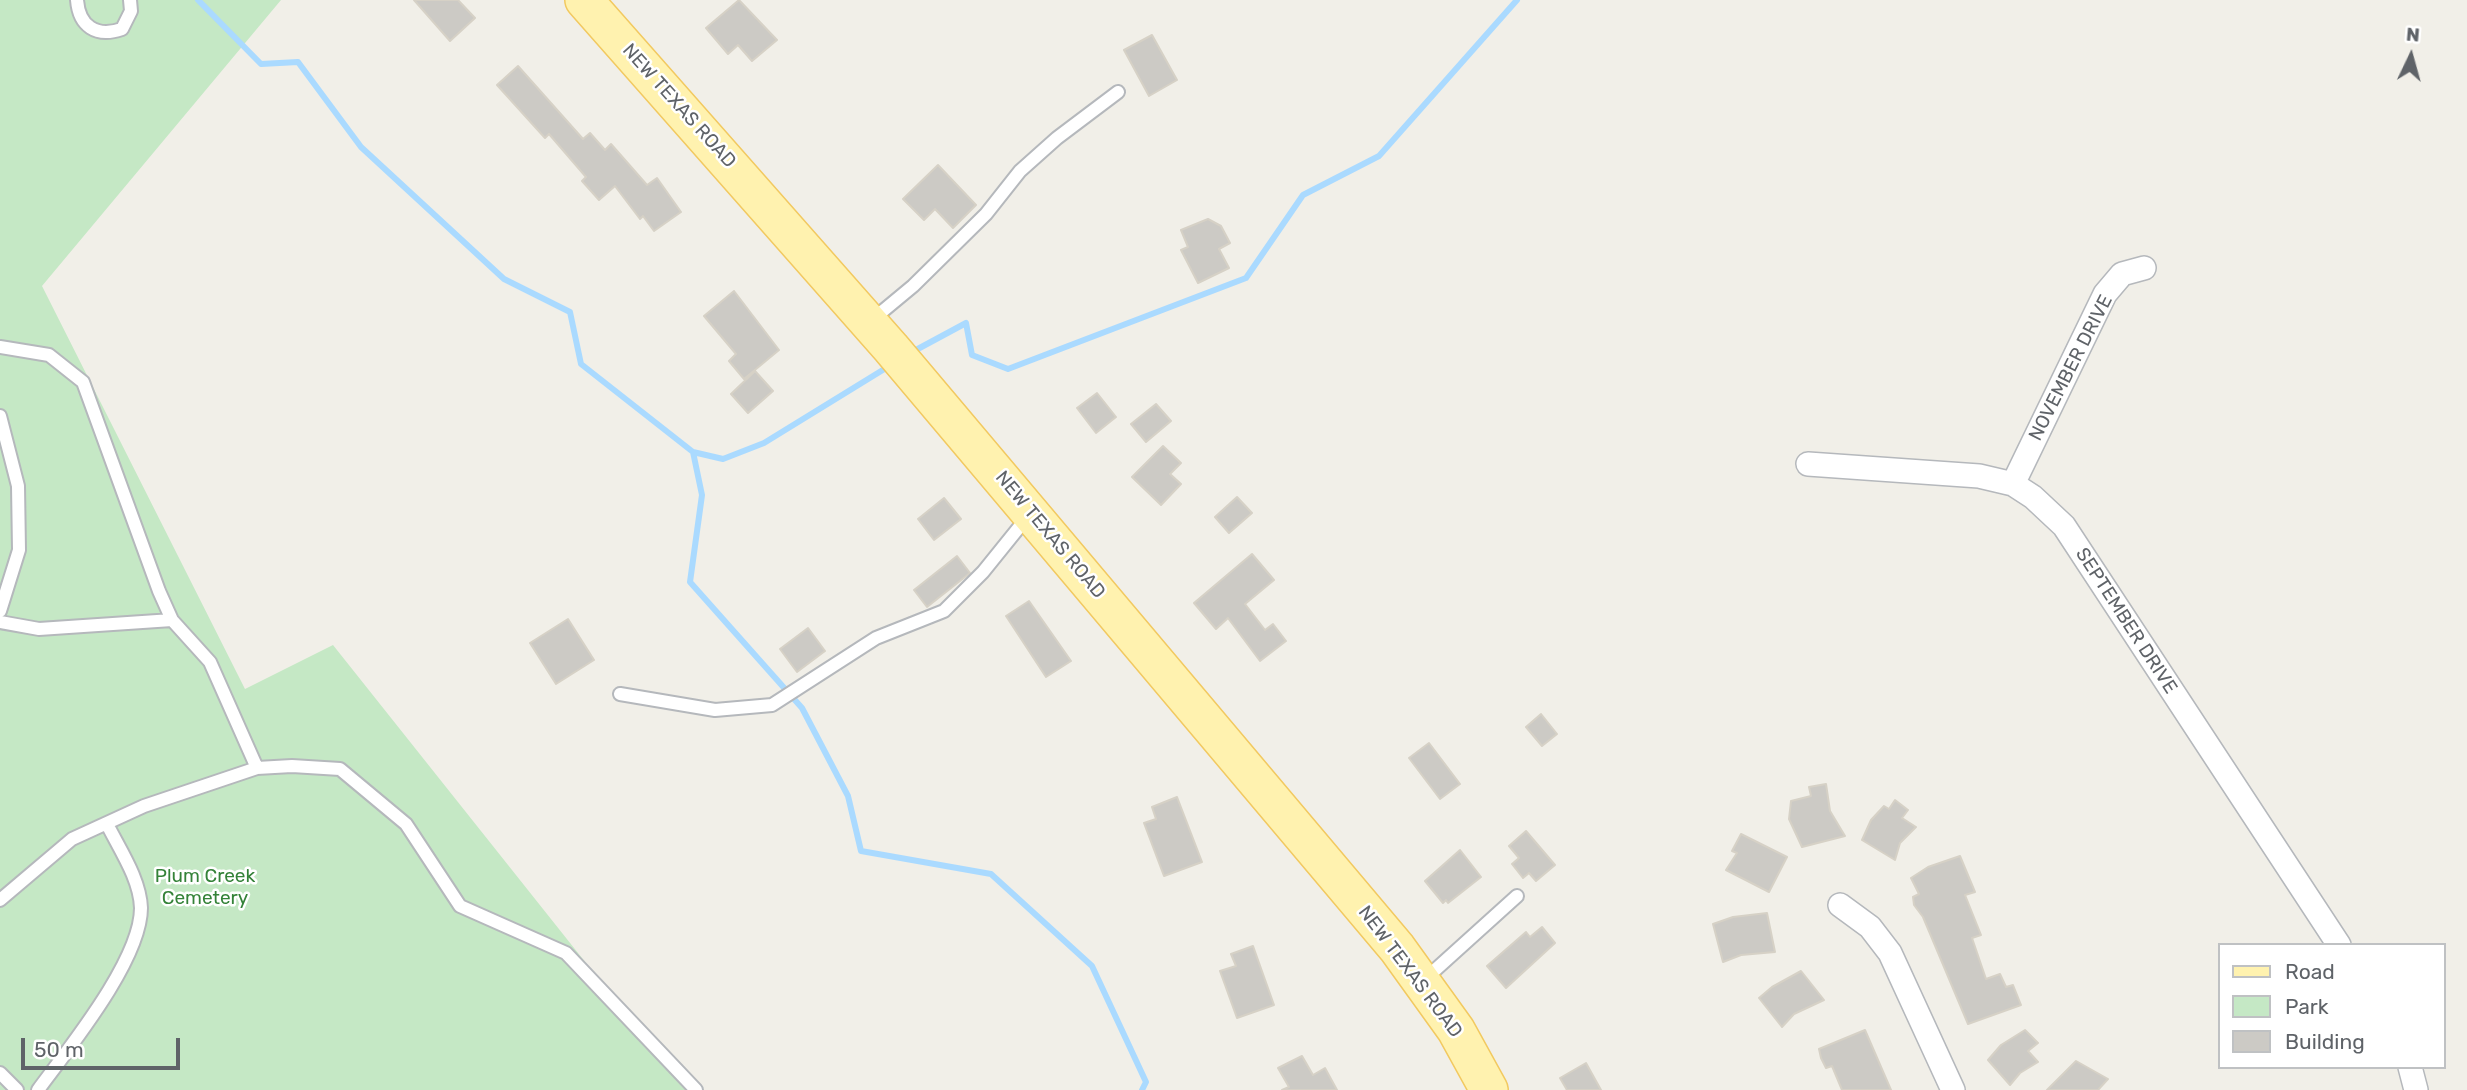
<!DOCTYPE html>
<html>
<head>
<meta charset="utf-8">
<style>
  body { margin:0 }
  #map { position:relative; width:2467px; height:1090px; overflow:hidden; background:#f1efe8; font-family:Rubik,sans-serif }
  canvas { display:block }
  .legend { position:absolute; left:2218px; top:943px; width:228px; height:126px; box-sizing:border-box; background:#fff; border:2px solid #bfc1c3; margin:0; padding:9px 12px; list-style:none; font-size:21px; color:#5f6368 }
  .legend li { display:flex; align-items:center; gap:14px; height:35px }
  .legend b { width:35px; border:2px solid #bfc1c3 }
  .north { position:absolute; left:2376px; top:21px; width:70px; height:70px; -webkit-text-stroke:5px #fff; paint-order:stroke; rotate:5deg; font-size:19px; font-weight:700; line-height:28px; text-align:center; color:#5f6368 }
  .north::after { content:''; display:block; margin:auto; width:24px; height:32px; background:#5f6368; clip-path:polygon(50% 0,100% 100%,50% 72%,0 100%) }
  .scale { position:absolute; left:21px; top:1038px; width:159px; height:32px; box-sizing:border-box; border:4px solid #5f6368; border-top:0; padding-left:9px; font-size:21px; line-height:24px; white-space:nowrap; color:#5f6368; -webkit-text-stroke:5px #fff; paint-order:stroke }
</style>
</head>
<body>
<div id="map">
<canvas width="2467" height="1090"></canvas>
<ul class="legend">
<li><b style="height:9px;background:#fff2af"></b>Road</li>
<li><b style="height:19px;background:#c5e8c5"></b>Park</li>
<li><b style="height:19px;background:#cccac5"></b>Building</li>
</ul>
<div class="north">N</div>
<div class="scale">50 m</div>
</div>
<script>
const ctx = document.querySelector('canvas').getContext('2d');
ctx.lineJoin = 'round';
function fillPath(path, color) { ctx.fillStyle = color; ctx.fill(path, 'evenodd'); }
function stroke(path, color, width, dash) { ctx.strokeStyle = color; ctx.lineWidth = width; ctx.lineCap = dash ? 'butt' : 'round'; ctx.setLineDash(dash || []); ctx.stroke(path); }
function label(font, color, halo, rows, align = 'center') {
  ctx.font = font + ' Rubik,sans-serif'; ctx.lineWidth = 5; ctx.setLineDash([]); ctx.textBaseline = 'middle'; ctx.strokeStyle = halo; ctx.fillStyle = color; for (const [text, x, y, turn = 0] of rows) {
    ctx.save(); ctx.translate(x, y); ctx.rotate((+turn || 0) * Math.PI / 180); ctx.textAlign = isNaN(turn) ? turn : align; if (halo) ctx.strokeText(text, 0, 0); ctx.fillText(text, 0, 0); ctx.restore();
  }
}
const green = new Path2D(`
  M0,0H281L42,286L245,689L333,645L687,1090H0Z`);
const stream = new Path2D(`
  M198,0L261,64L298,62L361,147L504,279L570,312L581,364L693,452L723,459L764,443L886,368
  M914,351L966,323L972,355L1008,369L1246,278L1303,195L1379,156L1517,0
  M693,452L702,495L690,582L802,708L848,796L861,851L991,874L1092,966L1146,1082L1142,1090`);
const building = new Path2D(`
  M414,0H458L475,18L450,41Z
  M739,0L777,40L752,61L738,45L728,54L706,28Z
  M1152,35L1177,80L1149,96L1124,50Z
  M518,66L583,139L590,133L605,150L611,144L647,185L657,178L681,212L654,231L643,216L640,219L615,186L599,200L582,181L586,177L549,134L545,138L497,85Z
  M938,165L976,205L953,228L935,209L924,220L903,199Z
  M1208,219L1221,226L1230,243L1219,249L1229,268L1198,283L1181,250L1188,247L1181,230Z
  M734,291L779,350L744,379L729,361L736,354L704,316Z
  M755,371L773,391L748,413L731,394Z
  M1097,393L1116,417L1096,433L1077,408Z
  M1156,404L1171,421L1146,442L1131,424Z
  M1163,446L1181,463L1170,474L1181,484L1161,505L1132,477Z
  M1237,497L1252,513L1229,533L1215,517Z
  M944,498L961,519L934,540L918,519Z
  M1252,554L1274,580L1245,604L1265,630L1273,624L1286,641L1260,661L1228,618L1216,629L1194,603Z
  M957,556L970,573L927,607L914,590Z
  M1029,601L1071,661L1046,677L1006,616Z
  M568,619L594,660L556,684L530,643Z
  M808,628L825,651L797,672L780,649Z
  M1541,714L1557,734L1542,746L1526,727Z
  M1429,743L1460,784L1440,799L1409,758Z
  M1826,784L1830,811L1845,836L1802,847L1789,819L1791,801L1811,796L1809,787Z
  M1177,797L1202,862L1164,876L1144,823L1156,819L1152,807Z
  M1895,800L1908,810L1902,818L1916,827L1900,843L1895,860L1862,840L1871,820L1884,806L1889,809Z
  M1526,831L1555,865L1536,881L1529,873L1523,878L1512,864L1519,858L1509,846Z
  M1741,834L1787,857L1769,892L1726,870L1737,853L1732,851Z
  M1460,850L1481,877L1448,903L1446,900L1443,903L1425,881Z
  M1960,856L1975,892L1965,895L1981,935L1972,938L1986,979L2000,974L2006,987L2013,985L2021,1005L1968,1024L1923,917L1914,905L1913,897L1919,894L1911,878L1928,867Z
  M1767,913L1775,952L1741,955L1723,962L1713,924L1733,917Z
  M1542,927L1555,943L1506,988L1487,966L1526,932L1530,937Z
  M1253,946L1274,1005L1237,1018L1220,971L1236,966L1231,954Z
  M1801,971L1824,1000L1794,1014L1782,1027L1759,998L1772,987Z
  M1865,1030L1891,1090H1842L1832,1066L1826,1068L1821,1058L1819,1049Z
  M2025,1030L2038,1043L2028,1051L2038,1062L2020,1073L2010,1085L1988,1060L2001,1045Z
  M1302,1056L1313,1075L1325,1068L1337,1090H1282L1289,1087L1278,1068Z
  M2076,1061L2108,1079L2098,1090H2047Z
  M1586,1063L1601,1090H1567L1560,1078Z`);
const lane = new Path2D(`
  M77,0C79,26 96,38 122,29L131,11L130,0
  M872,320L913,286L986,214L1020,171L1057,138L1118,92
  M0,347L49,355L83,382L159,591L172,620L210,662L257,768
  M0,416L18,486L19,550L0,611
  M0,622L39,629L172,620
  M620,694L715,710L772,705L876,638L944,611L983,572L1029,515
  M0,900L72,839L144,806L257,768L292,766L340,769L406,824L460,906L566,953L696,1090
  M1424,980L1517,896
  M0,1073L17,1090
  M38,1090C69,1048 141,960 141,908C140,879 120,850 107,824`);
const street = new Path2D(`
  M1808,464L1979,476L2013,484L2033,497L2064,526L2339,945
  M2013,484L2105,294L2122,274L2144,268
  M1840,905L1870,927L1890,953L1953,1090
  M2410,1067L2416,1090`);
const primary = new Path2D(`
  M584,0L891,348L1397,948L1456,1030L1489,1090`);
const streetNames = [
  ["NEW TEXAS ROAD",679,106,48],
  ["NOVEMBER DRIVE",2071,368,-63],
  ["NEW TEXAS ROAD",1050,535,50],
  ["SEPTEMBER DRIVE",2126,621,57],
  ["NEW TEXAS ROAD",1410,972,53]
];
const parkNames = [
  ["Plum Creek",205,877],
  ["Cemetery",205,899]
];
fillPath(green, '#c5e8c5');
stroke(stream, '#aadaff', 6);
fillPath(building, '#cccac5');
stroke(building, '#d6d1c6', 2);
stroke(lane, '#b5b8bc', 16);
stroke(street, '#b5b8bc', 26);
stroke(primary, '#f2c960', 40);
stroke(lane, '#fff', 12);
stroke(street, '#fff', 23);
stroke(primary, '#fff2af', 37);
label('19px', '#5f6368', '#fff', streetNames);
label('19px', '#348238', '#fff', parkNames);
</script>
</body>
</html>
